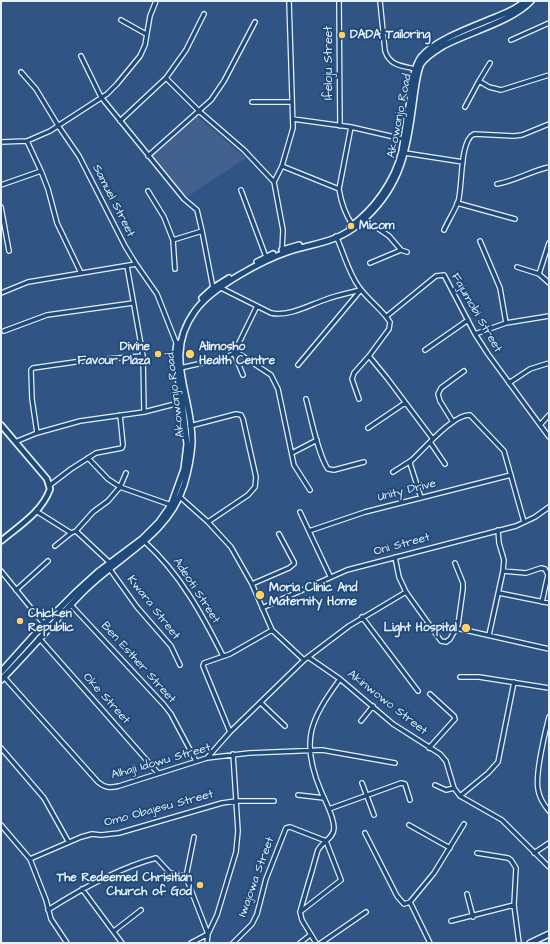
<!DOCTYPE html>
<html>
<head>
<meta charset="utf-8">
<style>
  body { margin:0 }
  #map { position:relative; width:550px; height:944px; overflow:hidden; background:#305484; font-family:"Architects Daughter",sans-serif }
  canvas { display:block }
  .frame { position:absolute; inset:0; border:2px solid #e8f1f8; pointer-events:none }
</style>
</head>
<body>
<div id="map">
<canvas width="550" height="944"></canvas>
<div class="frame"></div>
</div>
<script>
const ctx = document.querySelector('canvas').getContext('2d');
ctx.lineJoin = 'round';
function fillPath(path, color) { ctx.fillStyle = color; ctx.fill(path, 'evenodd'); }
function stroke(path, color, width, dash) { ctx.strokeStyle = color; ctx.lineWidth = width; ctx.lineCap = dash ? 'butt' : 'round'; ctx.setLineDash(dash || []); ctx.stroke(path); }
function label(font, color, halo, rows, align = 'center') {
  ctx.font = font + ' "Architects Daughter",sans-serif'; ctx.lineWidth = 4; ctx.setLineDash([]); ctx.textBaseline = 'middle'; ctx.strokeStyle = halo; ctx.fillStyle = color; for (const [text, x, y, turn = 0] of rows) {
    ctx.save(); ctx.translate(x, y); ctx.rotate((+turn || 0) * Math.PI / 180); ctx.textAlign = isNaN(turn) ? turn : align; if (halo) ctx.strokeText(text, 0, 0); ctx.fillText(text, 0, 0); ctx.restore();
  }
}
const built = new Path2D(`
  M195,115L246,158L187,197L150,155Z`);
const minor = new Path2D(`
  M339,1L340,126
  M380,1L385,51C390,66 402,66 416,69
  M121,20L146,34
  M511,40L549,23
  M81,56L101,97L184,199L197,210L202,231L213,288
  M21,72L36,89L59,127L79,156L125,246L136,264L157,294L177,345
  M166,78L199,111L244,150L274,182L283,230L282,250
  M479,81L489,87L501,90L549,75
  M252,102H292
  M465,107L479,81L490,63
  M293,119L351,127L403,139
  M120,121L166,78L186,50L204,14
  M27,141L41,171L48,189L57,223L81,273
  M1,142L27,141L50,131L107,94L117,84L140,56L145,45L150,16L156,1
  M405,153L463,162
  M148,156L211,100L224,81L255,22
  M282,166L339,189C341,202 345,214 353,226
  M274,182L282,166L293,128L289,1
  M497,184C515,181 531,171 549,167
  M1,185L41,171
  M339,189L351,127
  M241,190L266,257
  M148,191L164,217L173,240L175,269
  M457,203L515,219
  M1,207L9,251
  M364,219L389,236L401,250
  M444,230C448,221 454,212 458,202C463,187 459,141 474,134L514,136L522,135L549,124
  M336,236C344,253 348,272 359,287C368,300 382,309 390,322L389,329L369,356L354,373L352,379L359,399
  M173,240L202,231
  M480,241L500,288L506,323
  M370,263L401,250L407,252
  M127,266L143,356L144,412
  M517,267L539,274L549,283
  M539,274L549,243
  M221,288L271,313C289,317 309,305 327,299C338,295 349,293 360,290
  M1,293L28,282L136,264
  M387,316L436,276L444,275L475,334L488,354L549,437
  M4,331L47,315L133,303
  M475,334L506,323L549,316
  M425,350L468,320
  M235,351L271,375L278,389L294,465L310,490
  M234,353L243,375
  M369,356L387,378L432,438
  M298,365L360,291
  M180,368L225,358L234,353L257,306
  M509,383L530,369L549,363
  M306,399C311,417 318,455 328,469L334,470L364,462
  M453,422L440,401L438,394L441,388L464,371
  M540,425L549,415
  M190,426L236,414L241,415L243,419L256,477L255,487L248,495L208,522
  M368,428L405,403
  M37,433L32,399L31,370L33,368L82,361L143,356
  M15,442L37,433L80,421L144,412L183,402
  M430,442L445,464
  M292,453L317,440
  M88,458L108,479L120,487L171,505
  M411,461L410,463L421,498
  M393,472C399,468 406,464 412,460C424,449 453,414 470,415L504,451L524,522
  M50,485L71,469L96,453L122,448L123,445L120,415
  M180,497L208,522L231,547L252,584L272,630L304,660
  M36,511L71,533
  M300,512L330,576
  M76,531L110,563
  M309,531L365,512L511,475
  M145,542C180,574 202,614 223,656
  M55,546L71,533L76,531L93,512L108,501L120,487L126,473
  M395,557L399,577L406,592L441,641L446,642L450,639L458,625L463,589V583L455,563
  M109,568L137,607L171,646L180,665
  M1,571L44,624
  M503,571L526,573L541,568L545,569L548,575L542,602
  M252,584L289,568L294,564V562L279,534
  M16,590L48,561
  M499,593L549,603
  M71,605L164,705L171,714L196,761
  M262,608L347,570L516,526L535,517L549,507
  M362,617L418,691
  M456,628L549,649
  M489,635L503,571L504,560L499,543L498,530
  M39,638L158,773
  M308,657L340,679L393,724L440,754L446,761L454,788L460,796L502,820L549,867
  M4,677L98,782C105,788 110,788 119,786L207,758L249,753L322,750L395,763
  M460,677H479L549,688
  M261,703L285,726
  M549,717C545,733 535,773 538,789C539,797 544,805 549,811
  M361,721L373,706
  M230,732L203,666L204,663L230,654L272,630
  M1,748L44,798L68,841
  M429,748L455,719L454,716L430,694
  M207,758L230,732L304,660L349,626L406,592
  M362,783L374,815
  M435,785L446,790L454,788
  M298,795L324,798
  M460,796L488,773L498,762L514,682
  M329,809L401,783L405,784L410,800
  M1,825L30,859L46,900L51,919L67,943
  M409,825L450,848
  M365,833L397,896L404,904L410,902
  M477,853L508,858L511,860L516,868L514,905L519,943
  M534,853L549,843
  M30,859L81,837L92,834L101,835L119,833L222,803L236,801H274
  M186,877L194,837
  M82,889L122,943
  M467,894L473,917
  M48,910C81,889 118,868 156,858L170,873L178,874L186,877L208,934L207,943
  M300,912L341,880L326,841
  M451,921L514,905
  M114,931L141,910
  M191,943L208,934L217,915L236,852L238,831L233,754
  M233,943L252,924L257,914L266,879L286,828L290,827L326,841
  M300,943L310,935
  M316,943L302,920L300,912C304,898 308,884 312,871C314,864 316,856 318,850C322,842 334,838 334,828C334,816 326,803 321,791C300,741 310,720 340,679
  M321,943L366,912
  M430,943L410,902L434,873L464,824`);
const tertiary = new Path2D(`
  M1,425L47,479L50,489C42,512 19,526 1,541`);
const secondary = new Path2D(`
  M350,227C374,210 395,181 402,151C405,134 407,117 410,100C412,87 413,68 421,57C436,39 475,26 496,17C506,13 517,9 525,1
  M282,250L299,245
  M257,262L273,254
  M202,298L213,288L229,278
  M1,672L44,624L76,592L98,572L142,539L159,522L171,505L184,469L187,444L181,393L176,368L175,357L177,343
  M1,680C30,651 56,619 85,590C120,555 168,536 184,485C188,472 191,457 192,443C193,394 162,357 195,311C212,287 263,260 290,251C316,243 338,242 360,223C397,191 406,158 412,111C414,99 416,74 421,64C426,56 435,51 443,46C469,32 511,22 531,1
  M530,943L549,934`);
const markers = [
  [342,35,4,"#ffd166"],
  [351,226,4,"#ffd166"],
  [158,354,4,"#ffd166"],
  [190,354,5,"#ffd166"],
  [260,595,5,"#ffd166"],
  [20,621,4,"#ffd166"],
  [466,628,5,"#ffd166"],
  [200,885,4,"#ffd166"]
];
const poiNames = [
  ["DADA Tailoring",350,35],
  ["Micom",359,226],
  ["Divine",150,347,"right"],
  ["Favour Plaza",150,361,"right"],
  ["Alimosho",199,347],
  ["Health Centre",199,361],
  ["Moria Clinic And",269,588],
  ["Maternity Home",269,602],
  ["Chicken",28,614],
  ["Republic",28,628],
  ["Light Hospital",457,628,"right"],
  ["The Redeemed Chrisitian",192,878,"right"],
  ["Church of God",192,892,"right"]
];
const streetNames = [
  ["Ifeloju Street",329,63,-90],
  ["Akowonjo Road",400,116,-79],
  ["Samuel Street",113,201,63],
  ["Fajumobi Street",476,313,60],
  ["Akowonjo Road",176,395,-97],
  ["Unity Drive",407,491,-14],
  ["Oni Street",402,545,-15],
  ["Adeoti Street",196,591,57],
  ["Kwara Street",153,608,52],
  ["Ben Esther Street",138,663,48],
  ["Oke Street",106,699,48],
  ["Akinwowo Street",387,703,38],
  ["Alhaji Idowu Street",161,762,-16],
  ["Omo Obajesu Street",159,809,-15],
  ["Iwajowa Street",257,877,-70]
];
fillPath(built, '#42618f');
stroke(minor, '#e8f1f8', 6);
stroke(tertiary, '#e8f1f8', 8);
stroke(secondary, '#e8f1f8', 8);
stroke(minor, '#1f4a7a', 3.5);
stroke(tertiary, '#1f4a7a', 4.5);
stroke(secondary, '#1f4a7a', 5);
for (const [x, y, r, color] of markers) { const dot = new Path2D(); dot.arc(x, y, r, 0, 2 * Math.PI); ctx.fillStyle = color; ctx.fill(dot); stroke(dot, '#1f4a7a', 1.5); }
label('bold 12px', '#e8f1f8', '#1f4a7a', poiNames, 'left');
label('12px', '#e8f1f8', '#1f4a7a', streetNames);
</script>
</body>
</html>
